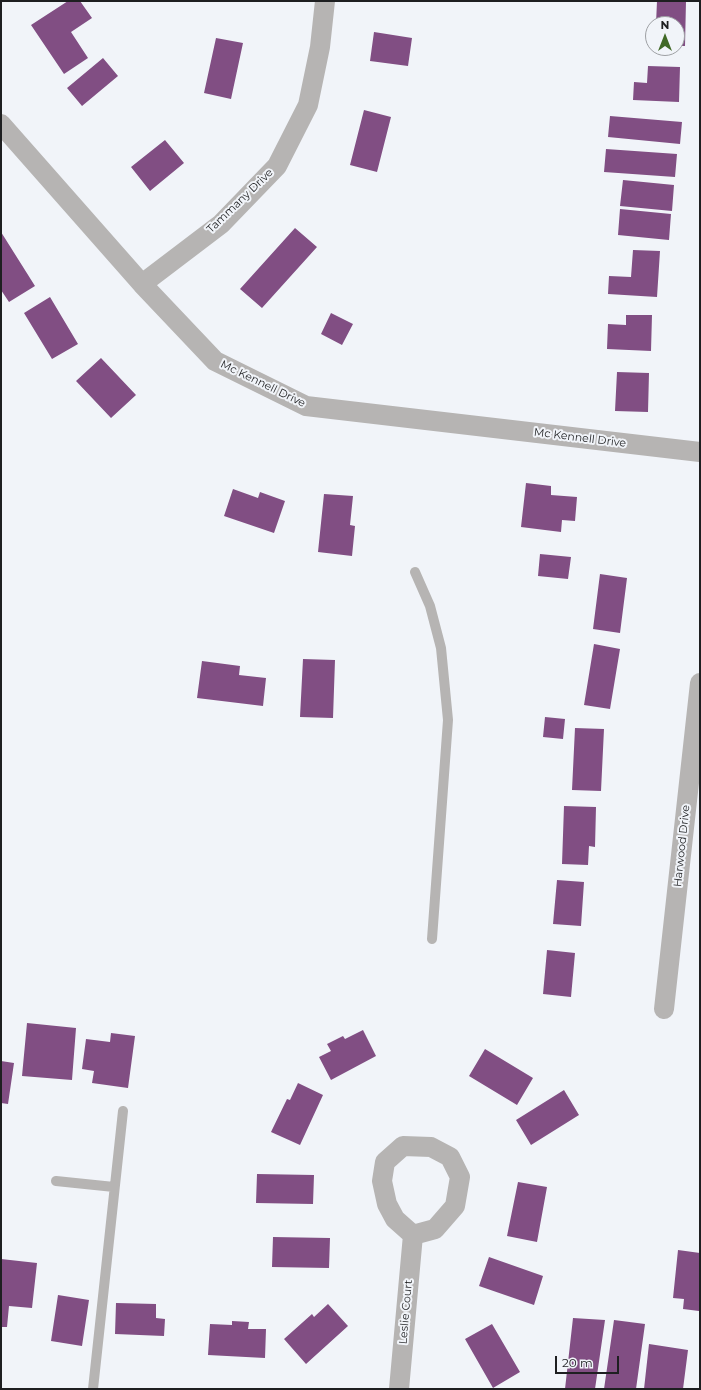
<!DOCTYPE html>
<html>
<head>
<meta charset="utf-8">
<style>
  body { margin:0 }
  #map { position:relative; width:701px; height:1390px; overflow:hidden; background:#f1f4f9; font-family:Montserrat,sans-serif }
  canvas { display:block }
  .frame { position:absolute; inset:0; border:2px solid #1e1f21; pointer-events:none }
  .north { position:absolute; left:645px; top:16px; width:40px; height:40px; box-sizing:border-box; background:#f1f4f9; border:1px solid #9d9fa3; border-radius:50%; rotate:0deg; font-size:11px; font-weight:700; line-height:16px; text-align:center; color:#1e1f21 }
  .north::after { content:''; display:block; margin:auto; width:14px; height:18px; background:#406926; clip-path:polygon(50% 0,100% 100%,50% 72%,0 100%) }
  .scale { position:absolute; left:555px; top:1356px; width:64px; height:18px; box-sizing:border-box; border:2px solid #1e1f21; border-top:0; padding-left:5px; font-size:12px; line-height:14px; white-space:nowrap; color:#1e1f21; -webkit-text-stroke:3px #f1f4f9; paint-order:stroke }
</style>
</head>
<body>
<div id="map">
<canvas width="701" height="1390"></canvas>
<div class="frame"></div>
<div class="north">N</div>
<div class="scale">20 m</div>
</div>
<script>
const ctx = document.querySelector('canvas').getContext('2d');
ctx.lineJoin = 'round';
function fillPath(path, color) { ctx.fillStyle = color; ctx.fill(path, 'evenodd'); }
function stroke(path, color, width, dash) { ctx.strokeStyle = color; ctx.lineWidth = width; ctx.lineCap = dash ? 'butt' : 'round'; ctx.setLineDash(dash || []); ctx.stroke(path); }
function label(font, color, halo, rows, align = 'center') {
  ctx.font = font + ' Montserrat,sans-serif'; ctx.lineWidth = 4; ctx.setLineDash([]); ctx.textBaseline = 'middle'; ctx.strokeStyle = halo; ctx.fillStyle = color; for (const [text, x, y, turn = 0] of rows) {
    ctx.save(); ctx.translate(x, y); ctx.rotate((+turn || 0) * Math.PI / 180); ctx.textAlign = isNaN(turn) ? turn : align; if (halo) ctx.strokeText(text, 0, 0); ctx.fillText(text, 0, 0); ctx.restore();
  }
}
const building = new Path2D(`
  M68,1H80L92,18L71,32L88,58L64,74L31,25Z
  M657,1H686L685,46H677V24H656Z
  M374,32L412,38L408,66L370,61Z
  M216,38L243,43L231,99L204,93Z
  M103,58L118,76L82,106L67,88Z
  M648,66L680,67L679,102L633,100L634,82L647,83Z
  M364,110L391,117L377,172L350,165Z
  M610,116L682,122L680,144L608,137Z
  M165,140L184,163L150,191L131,167Z
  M606,149L677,154L675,177L604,172Z
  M623,180L674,185L672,211L620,206Z
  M620,209L671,214L669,240L618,235Z
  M295,228L317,247L262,308L240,289Z
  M1,232L35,286L9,302L1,290Z
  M633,250L660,251L657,297L608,294L609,276L631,277Z
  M50,297L78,344L52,359L24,313Z
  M331,313L353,324L342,345L321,334Z
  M626,315H652L651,351L607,349L608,324L626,325Z
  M101,358L136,395L111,418L76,381Z
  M617,372L649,373L648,412L615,411Z
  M526,483L551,486V495L577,497L575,521L562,520L561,532L521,527Z
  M233,489L258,498L260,492L285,501L274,533L224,516Z
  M324,494L353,496L350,525L355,526L352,556L318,552Z
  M540,554L571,557L568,579L538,576Z
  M600,574L627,578L620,633L593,629Z
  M594,644L620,649L610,709L584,705Z
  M303,659L335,660L333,718L300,717Z
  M202,661L240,666L239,675L266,678L263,706L197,698Z
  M545,717L565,719L563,739L543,737Z
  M575,728L604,729L601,791L572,790Z
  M564,806L596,807L595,847L589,846L588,865L562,864Z
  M557,880L584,882L581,926L553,924Z
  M547,950L575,953L571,997L543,994Z
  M27,1023L76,1028L72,1080L22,1076Z
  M363,1030L376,1056L331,1080L319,1057L331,1051L327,1044L343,1036L345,1039Z
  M111,1033L135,1036L128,1088L92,1083L94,1071L82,1069L86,1039L110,1042Z
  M485,1049L533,1078L517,1105L469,1076Z
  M1,1061L14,1063L8,1104L1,1103Z
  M298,1083L323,1095L300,1145L271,1132L287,1099L290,1100Z
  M564,1090L579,1115L531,1145L516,1120Z
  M257,1174L314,1175L313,1204L256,1203Z
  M518,1182L547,1187L537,1242L507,1236Z
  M273,1237L330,1238L329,1268L272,1267Z
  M678,1250L700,1253L699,1311L683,1309L684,1299L673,1298Z
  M489,1257L543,1276L534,1305L479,1286Z
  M1,1259L37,1263L32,1308L9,1306L7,1327H1Z
  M58,1295L89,1300L82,1346L51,1341Z
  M116,1303L156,1304V1318L165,1319L164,1336L115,1334Z
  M328,1304L348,1326L306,1364L284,1339L312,1314L314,1317Z
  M573,1318L605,1320L595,1389H565Z
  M614,1320L645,1324L636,1389H604Z
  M232,1321L249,1322L248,1329H266L265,1358L208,1355L210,1324L232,1325Z
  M492,1324L520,1372L493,1388L465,1339Z
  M649,1344L688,1350L683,1389H644Z`);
const service = new Path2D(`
  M415,572L430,606L441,648L448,720L432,939
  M56,1181L114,1187
  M93,1389L123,1111`);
const minor = new Path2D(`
  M1,124L142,284L215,361L306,406L700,452
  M142,284L221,224L277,166L308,105L320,47L325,1
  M664,1009L700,683
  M403,1146L431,1147L450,1157L460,1177L455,1206L435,1229L413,1235L395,1219L387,1204L382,1181L385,1162Z
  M399,1389L413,1235`);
const streetNames = [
  ["Tammany Drive",240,201,-44],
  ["Mc Kennell Drive",263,384,26],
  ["Mc Kennell Drive",580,438,7],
  ["Harwood Drive",682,846,-84],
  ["Leslie Court",406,1312,-85]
];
fillPath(building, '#814e83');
stroke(service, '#b6b4b3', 10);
stroke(minor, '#b6b4b3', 20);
label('11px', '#1e1f21', '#f1f4f9', streetNames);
</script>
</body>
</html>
